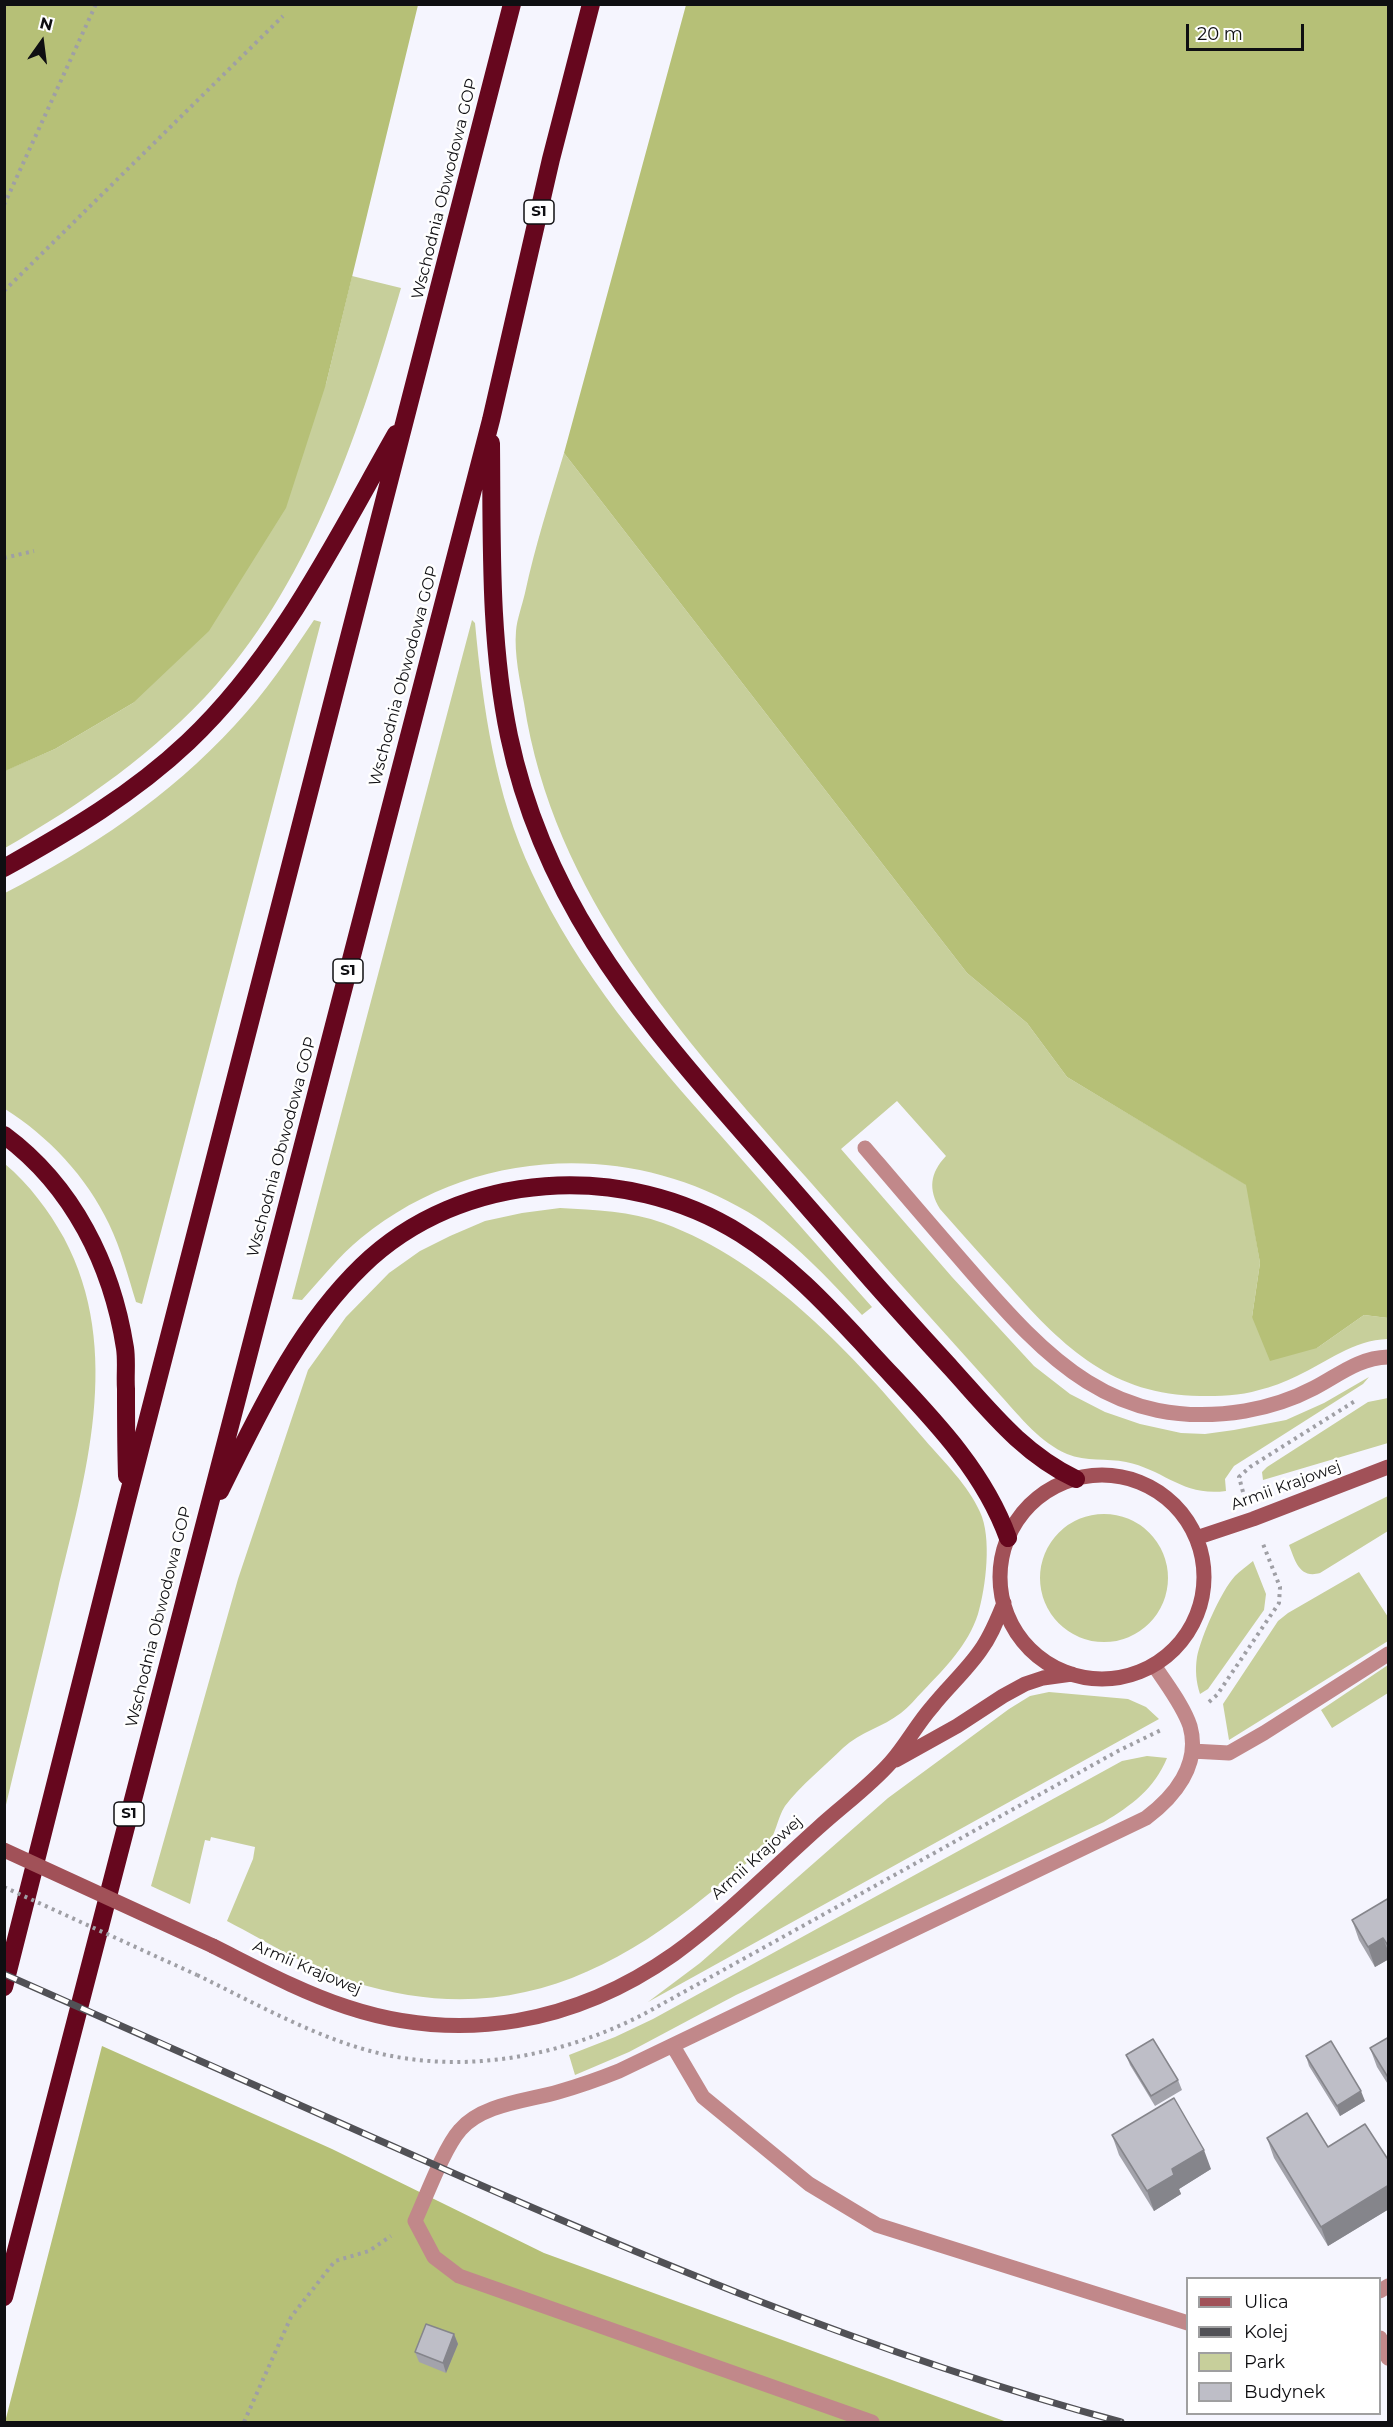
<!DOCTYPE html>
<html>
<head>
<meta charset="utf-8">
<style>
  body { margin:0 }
  #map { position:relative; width:1393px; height:2427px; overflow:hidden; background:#f5f5fe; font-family:Montserrat,sans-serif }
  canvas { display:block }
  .frame { position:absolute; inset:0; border:6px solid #0f0f12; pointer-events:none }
  .legend { position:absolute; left:1186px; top:2277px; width:195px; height:138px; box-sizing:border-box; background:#fff; border:2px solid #9f9fa0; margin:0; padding:8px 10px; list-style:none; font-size:18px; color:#0f0f12 }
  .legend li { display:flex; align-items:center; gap:12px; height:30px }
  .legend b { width:30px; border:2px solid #9f9fa0 }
  .north { position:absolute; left:12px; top:12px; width:60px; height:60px; -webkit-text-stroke:4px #fff; paint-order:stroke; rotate:14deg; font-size:16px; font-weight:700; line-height:24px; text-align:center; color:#0f0f12 }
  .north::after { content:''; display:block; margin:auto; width:21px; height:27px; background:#0f0f12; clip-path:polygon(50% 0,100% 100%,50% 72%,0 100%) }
  .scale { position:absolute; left:1186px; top:24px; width:118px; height:27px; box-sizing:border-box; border:3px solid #0f0f12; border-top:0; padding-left:8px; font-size:18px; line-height:21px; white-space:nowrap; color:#0f0f12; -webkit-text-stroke:4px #fff; paint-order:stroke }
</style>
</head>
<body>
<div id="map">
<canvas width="1393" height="2427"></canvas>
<div class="frame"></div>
<ul class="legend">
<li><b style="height:8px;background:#a15158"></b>Ulica</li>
<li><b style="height:8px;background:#515156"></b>Kolej</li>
<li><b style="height:16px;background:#c7cf9b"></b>Park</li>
<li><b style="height:16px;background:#bebec7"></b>Budynek</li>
</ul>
<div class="north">N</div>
<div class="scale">20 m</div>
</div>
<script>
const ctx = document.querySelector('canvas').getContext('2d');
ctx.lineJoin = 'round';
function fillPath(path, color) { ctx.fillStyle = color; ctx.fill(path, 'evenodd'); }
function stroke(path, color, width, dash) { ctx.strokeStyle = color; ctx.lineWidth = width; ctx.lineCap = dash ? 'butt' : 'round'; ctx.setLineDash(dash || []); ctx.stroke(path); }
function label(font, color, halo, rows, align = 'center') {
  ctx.font = font + ' Montserrat,sans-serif'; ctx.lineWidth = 5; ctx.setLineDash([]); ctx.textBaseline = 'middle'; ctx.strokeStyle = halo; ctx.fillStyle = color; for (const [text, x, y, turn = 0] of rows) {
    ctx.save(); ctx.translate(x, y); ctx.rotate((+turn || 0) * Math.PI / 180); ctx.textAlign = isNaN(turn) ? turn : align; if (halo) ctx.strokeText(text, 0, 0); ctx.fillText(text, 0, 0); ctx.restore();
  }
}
const green = new Path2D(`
  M352,276L401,288C361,426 313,575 216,685C156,752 82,804 5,848L4,771L55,749L133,703L326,384Z
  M564,453L967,973L1027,1023L1067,1077L1247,1185L1260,1263L1252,1317L1317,1348L1364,1315L1388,1318V1339C1353,1340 1327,1362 1297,1376C1285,1382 1271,1387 1259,1390C1240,1396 1219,1396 1200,1396C1113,1395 1064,1348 1010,1287C986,1261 963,1235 940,1209C928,1189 930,1173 946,1156L897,1101L841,1149L952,1277L1034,1366L1070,1394L1105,1412L1140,1424L1181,1433L1205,1434L1234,1430L1286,1420L1324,1403L1369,1377L1363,1384L1234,1466L1225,1479L1226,1491C1183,1497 1165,1470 1126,1462C1107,1458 1086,1462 1067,1454C1041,1443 1020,1417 1002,1397C936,1324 870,1250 805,1176C682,1037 553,894 524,703C520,681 514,654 516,631C517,619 522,606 525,593C535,546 550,500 564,453Z
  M314,620L321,622L142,1304L136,1302C128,1276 121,1249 109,1224C87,1177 48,1136 5,1109V893C90,849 169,797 235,725C265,693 290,656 314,620Z
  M472,620L475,623C483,708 495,794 532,873C578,973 650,1056 722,1137C772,1194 821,1250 872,1307L862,1315C828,1278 791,1238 748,1212C626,1139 471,1148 361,1238C339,1256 321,1279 302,1300L292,1299Z
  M5,1164C29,1184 49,1211 64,1238C124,1351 85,1477 57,1593C40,1665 22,1737 5,1809Z
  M560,1208C595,1210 631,1211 663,1223C769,1262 854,1356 925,1440C944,1462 968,1485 980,1512C992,1537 986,1587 978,1614C968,1645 945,1668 923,1691C916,1698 909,1707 901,1713C883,1727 860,1732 843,1748C825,1766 800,1786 785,1806C777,1818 776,1836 766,1846C747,1864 726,1880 706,1896C598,1984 492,2025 353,1982C308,1968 269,1943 227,1921L253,1859L255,1847L211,1837L210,1841L205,1840L190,1904L151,1886L238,1579L308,1370L346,1317L389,1273L420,1251L450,1236L485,1221L522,1213Z
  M1388,1398V1443L1263,1480L1262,1472L1267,1467L1368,1402Z
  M1388,1496V1531L1320,1573C1299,1579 1295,1560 1289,1545Z
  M1040 1578a64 64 0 1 1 128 0a64 64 0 1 1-128 0Z
  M1253,1561L1266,1594L1264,1610L1208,1689L1200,1694C1196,1682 1195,1670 1197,1657C1201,1637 1221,1591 1235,1576C1240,1571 1247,1566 1253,1561Z
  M1359,1572L1388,1617V1641L1229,1740L1223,1704L1278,1621L1288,1613Z
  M1388,1665V1693L1332,1728L1321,1710Z
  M1049,1692L1128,1699L1146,1707L1159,1719L648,2002L700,1963L888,1798L1009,1709L1030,1696Z
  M1147,1756L1167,1758C1154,1789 1132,1805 1104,1822L736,1995L629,2052L575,2075L569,2055L615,2037L653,2019L1122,1761Z`);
const forest = new Path2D(`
  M5,4L418,5L326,384L286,508L209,631L133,703L55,749L5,771Z
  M686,5H1388V1318L1364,1315L1317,1348L1270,1361L1252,1317L1260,1263L1246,1185L1067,1077L1027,1023L967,973L564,453Z
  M102,2046L332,2149L544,2253L1007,2422H5Z`);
const path = new Path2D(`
  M4,205L96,4
  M4,291L283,16
  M4,558L34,551
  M1243,1492L1239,1477L1250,1467L1355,1401
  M1209,1702L1217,1695L1279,1603L1280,1587L1263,1544
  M197,1975C257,2004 318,2039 382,2054C471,2074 564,2055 644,2014L1118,1751L1161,1730
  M244,2422L291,2317L335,2261L369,2251L391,2236`);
const lane = new Path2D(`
  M865,1148C900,1189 934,1229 969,1269C1047,1359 1114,1432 1245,1411C1268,1407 1293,1399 1314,1388C1339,1375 1358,1358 1388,1357
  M1192,1751L1229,1753L1264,1733L1388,1654
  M673,2046L703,2097L809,2184L877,2225L1188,2323
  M1380,2338L1388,2358
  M872,2422L459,2276L434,2257L415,2221C426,2197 444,2148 460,2130C482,2104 527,2101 558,2092C579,2086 599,2079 619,2071L1146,1818C1174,1797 1201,1765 1190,1726C1183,1705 1166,1684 1154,1665`);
const street = new Path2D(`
  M1380,2291L1388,2286`);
const secondary = new Path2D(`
  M1000 1577a102 102 0 1 1 204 0a102 102 0 1 1-204 0Z
  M1196,1538L1253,1519L1388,1467
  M896,1760L957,1726L1003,1696L1025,1684L1043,1678L1072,1674
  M213,1946C257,1968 301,1992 347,2007C462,2045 576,2023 674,1954C725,1917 771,1870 818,1828C842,1806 870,1786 891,1762C906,1745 917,1724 932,1707C947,1688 966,1671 980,1651C991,1636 997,1620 1004,1603`);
const highway = new Path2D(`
  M491,443C492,540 489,640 509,736C542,893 629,1002 732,1120C773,1167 814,1214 855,1261C886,1297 919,1333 951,1368C990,1411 1022,1453 1076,1479
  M4,868C70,831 133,794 188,742C279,656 335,541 396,434
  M4,1135C73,1186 112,1265 125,1348C127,1361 125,1376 126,1389C126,1418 126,1447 127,1476
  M220,1491C260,1411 297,1329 362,1266C462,1169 625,1161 741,1234C787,1263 825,1303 862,1343C916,1403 980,1460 1008,1538
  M4,1987L127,1500L512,4
  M4,2297L491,420L551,159L591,4`);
const rail = new Path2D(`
  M4,1974C134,2031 263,2089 392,2146C630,2252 870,2354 1121,2422`);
const pathBridge = new Path2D(`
  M4,1887L197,1975`);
const secondaryBridge = new Path2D(`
  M4,1850L213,1946`);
const wall = new Path2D(`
  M1389,1898V1959L1375,1967L1359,1940L1352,1920Z
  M1389,2037V2086L1377,2067L1370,2048Z
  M1126,2055L1178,2080L1182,2090L1155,2106L1130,2065Z
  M1306,2056L1365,2101L1340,2116L1309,2066Z
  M1112,2135L1211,2169L1179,2189L1181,2194L1154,2211L1119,2155Z
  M1267,2138L1328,2147L1389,2161V2209L1328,2246L1274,2158Z
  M454,2334L458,2344L446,2373L419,2362L415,2352Z`);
const shadedWall = new Path2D(`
  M1383,1938L1389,1953V1959L1375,1967L1368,1947Z
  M1361,2091L1365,2101L1340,2116L1337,2106Z
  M1204,2150L1211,2169L1179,2189L1181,2194L1154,2211L1147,2191L1172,2169Z
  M1389,2185V2209L1328,2246L1321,2227Z
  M454,2334L458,2344L446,2373L443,2363Z`);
const building = new Path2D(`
  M1389,1898V1947L1383,1938L1368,1947L1352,1920Z
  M1389,2037V2079L1370,2048Z
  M1153,2039L1178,2080L1151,2096L1126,2055Z
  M1331,2041L1361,2091L1337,2106L1306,2056Z
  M1174,2098L1204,2150L1172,2169L1174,2175L1147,2191L1112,2135Z
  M1307,2113L1328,2147L1365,2124L1389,2161V2185L1321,2227L1267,2138Z
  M426,2324L454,2334L443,2363L415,2352Z`);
const shields = [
  [539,212,30],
  [348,971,30],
  [129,1814,30]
];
const shieldNames = [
  ["S1",539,212],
  ["S1",348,971],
  ["S1",129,1814]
];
const streetNames = [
  ["Wschodnia Obwodowa GOP",445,189,-76],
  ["Wschodnia Obwodowa GOP",404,676,-75],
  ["Wschodnia Obwodowa GOP",282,1147,-75],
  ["Armii Krajowej",1286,1486,-20],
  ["Wschodnia Obwodowa GOP",159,1617,-76],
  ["Armii Krajowej",757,1858,-42],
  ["Armii Krajowej",307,1968,23]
];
fillPath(green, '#c7cf9b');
fillPath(forest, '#b6c077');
stroke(path, '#9f9fa5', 4, [3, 4.5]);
stroke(lane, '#c1888a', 15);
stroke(street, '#c1888a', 15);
stroke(secondary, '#a15158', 15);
stroke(highway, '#66071e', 18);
stroke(rail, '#515156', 7);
stroke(rail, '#fff', 4.5, [14]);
stroke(pathBridge, '#9f9fa5', 4, [3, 4.5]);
stroke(secondaryBridge, '#a15158', 15);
fillPath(wall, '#a3a3ab');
fillPath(shadedWall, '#85858b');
fillPath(building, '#bebec7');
stroke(building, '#85858b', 1.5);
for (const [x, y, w] of shields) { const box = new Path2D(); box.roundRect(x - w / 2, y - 12, w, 24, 4.5); ctx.fillStyle = '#fff'; ctx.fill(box); stroke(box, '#0f0f12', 1.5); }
label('bold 15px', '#0f0f12', null, shieldNames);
label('16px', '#0f0f12', '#fff', streetNames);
</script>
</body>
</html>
